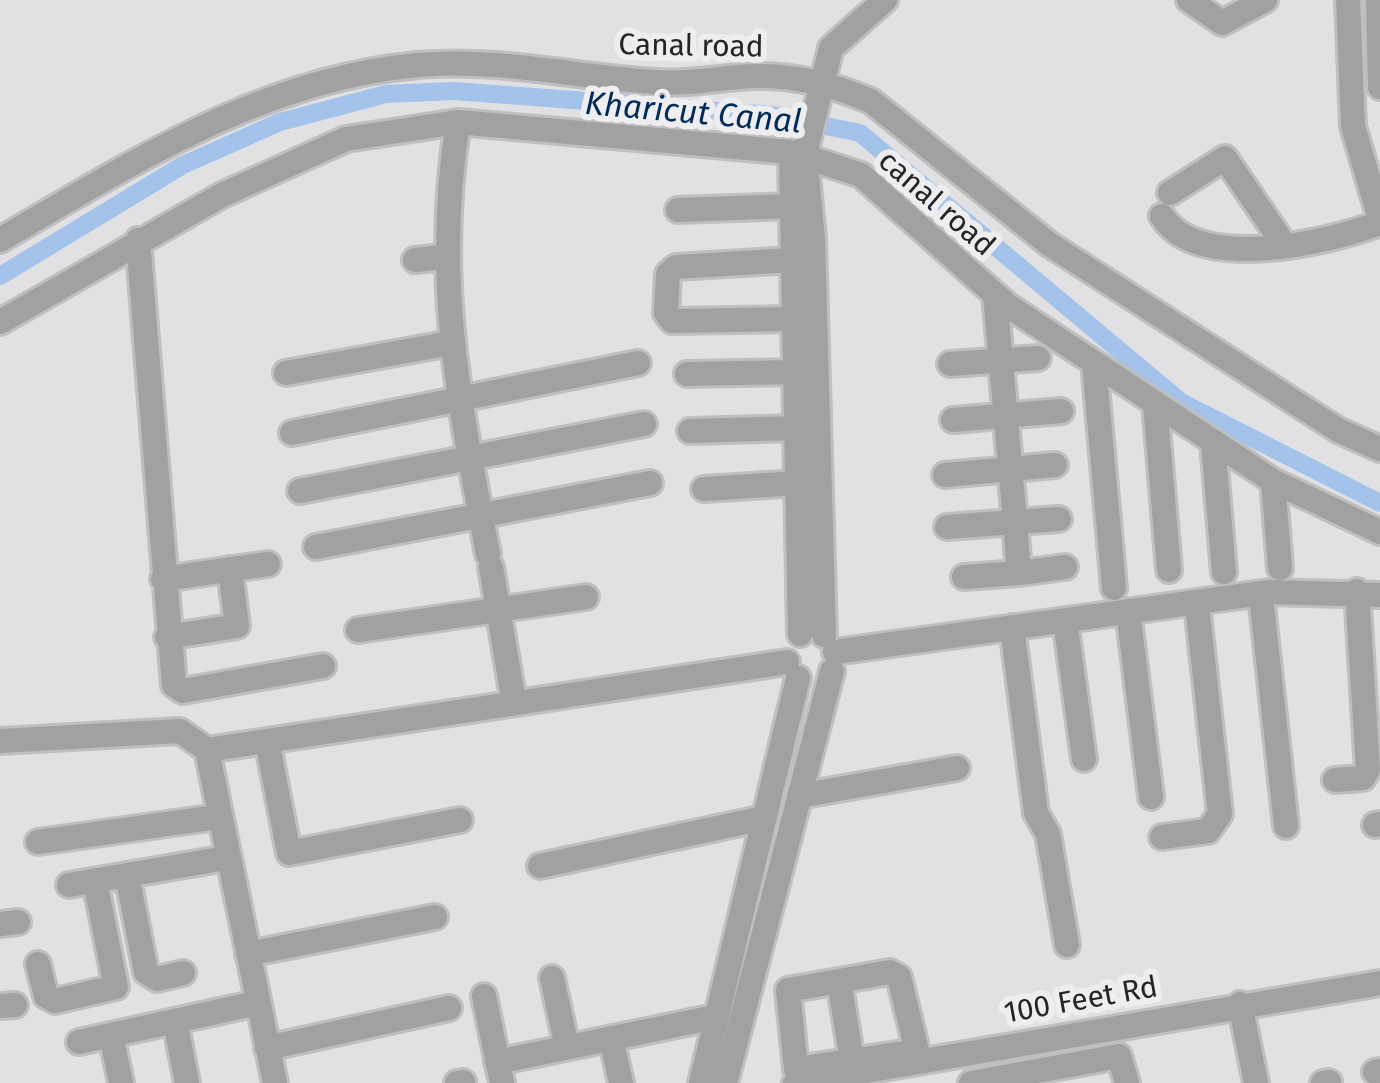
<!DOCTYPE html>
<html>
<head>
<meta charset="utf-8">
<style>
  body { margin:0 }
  canvas { display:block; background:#e1e1e4 }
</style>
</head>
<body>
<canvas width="1380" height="1083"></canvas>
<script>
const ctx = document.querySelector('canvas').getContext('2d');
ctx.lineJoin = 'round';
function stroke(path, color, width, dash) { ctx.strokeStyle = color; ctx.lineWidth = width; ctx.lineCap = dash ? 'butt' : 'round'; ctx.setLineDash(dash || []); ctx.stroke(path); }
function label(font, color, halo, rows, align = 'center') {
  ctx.font = font + ' "Fira Sans",sans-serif'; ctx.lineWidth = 12; ctx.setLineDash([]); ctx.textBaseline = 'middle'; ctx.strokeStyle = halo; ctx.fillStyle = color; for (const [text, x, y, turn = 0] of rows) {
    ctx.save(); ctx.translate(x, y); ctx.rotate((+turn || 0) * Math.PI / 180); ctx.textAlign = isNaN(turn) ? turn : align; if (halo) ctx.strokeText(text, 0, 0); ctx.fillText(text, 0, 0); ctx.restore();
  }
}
const canal = new Path2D(`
  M0,276L183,165L280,122L386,94L454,91L772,115L860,133L1181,402L1380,503`);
const minor = new Path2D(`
  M1189,0L1222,23L1265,0
  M1348,0L1353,126L1380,219
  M1378,0L1380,87
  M458,122C433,279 459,401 488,554
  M791,156L800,634
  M1170,193L1225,158L1285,246
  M678,210L791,206
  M1162,216C1198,273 1327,243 1380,223
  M0,240C132,163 262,79 418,65C498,58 576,77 655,82C688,85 722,77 756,76C794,75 836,86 871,101L1049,244L1338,430L1380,449
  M138,240L174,685L183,691L323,666
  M415,260L444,257
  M792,260L676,267L668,274L666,313L672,321L794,319
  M995,295L1015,522L1059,519
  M0,322L222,195L346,139L458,122L791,152L861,175L1007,305L1273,481L1380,532
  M1094,363L1114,588
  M950,364L1038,358
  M286,373L451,343
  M687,374L796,372
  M1155,404L1169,570
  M953,420L1061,411
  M690,431L797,428
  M292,433L638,363
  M1213,443L1224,572
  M945,475L1055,465
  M1273,481L1280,568
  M704,489L798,483
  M300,491L644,424
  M947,527L1015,522L1019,573L1065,567
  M316,547L650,483
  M491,567L514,703
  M964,577L1019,573
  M163,579L268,564
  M1261,596L1286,826
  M1128,611L1151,797
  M1065,620L1084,759
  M1012,627L1036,813L1048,834L1067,945
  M358,630L586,597
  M824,635L813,239L805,153L831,48L885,0
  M167,637L237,626L230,569
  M835,652L1269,592L1380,595
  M0,741L180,731L207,750
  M267,741L289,853L460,820
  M1335,780L1363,778L1368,770L1357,591
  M799,796L957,768
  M1375,825L1380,824
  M1162,837L1208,831L1220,814L1197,605
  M38,842L217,817
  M540,866L764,818
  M127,875L146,972L157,979L183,973
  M69,885L226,858
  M0,924L18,922
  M248,954L435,917
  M38,964L46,996L55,1001L116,987L95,881
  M890,972L899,977L917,1051L796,1069L788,990Z
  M552,978L567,1047
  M839,981L854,1073
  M484,996L502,1083
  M1240,1004L1256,1083
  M0,1006L15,1005
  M175,1021L187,1083
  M611,1038L621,1083
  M79,1042L111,1035
  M267,1048L449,1008
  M497,1062L715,1017
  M1375,1072L1380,1071
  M121,1083L111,1035L257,1003
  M275,1083L207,750L787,662
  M457,1083L463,1082
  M701,1083L798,678
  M725,1083L832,671
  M795,1083L1380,983
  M971,1083L1119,1056L1127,1083
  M1323,1083L1329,1082`);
const streetNames = [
  ["Canal road",691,47,1],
  ["canal road",936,204,41],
  ["100 Feet Rd",1081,1001,-10]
];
const waterNames = [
  ["Kharicut Canal",693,114,5]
];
stroke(canal, '#a3c3ea', 18);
stroke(minor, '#bfbfc2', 30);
stroke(minor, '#a2a1a1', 24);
label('30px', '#252526', '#eeeef1', streetNames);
label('italic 33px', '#002a58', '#eeeef1', waterNames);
</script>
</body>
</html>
